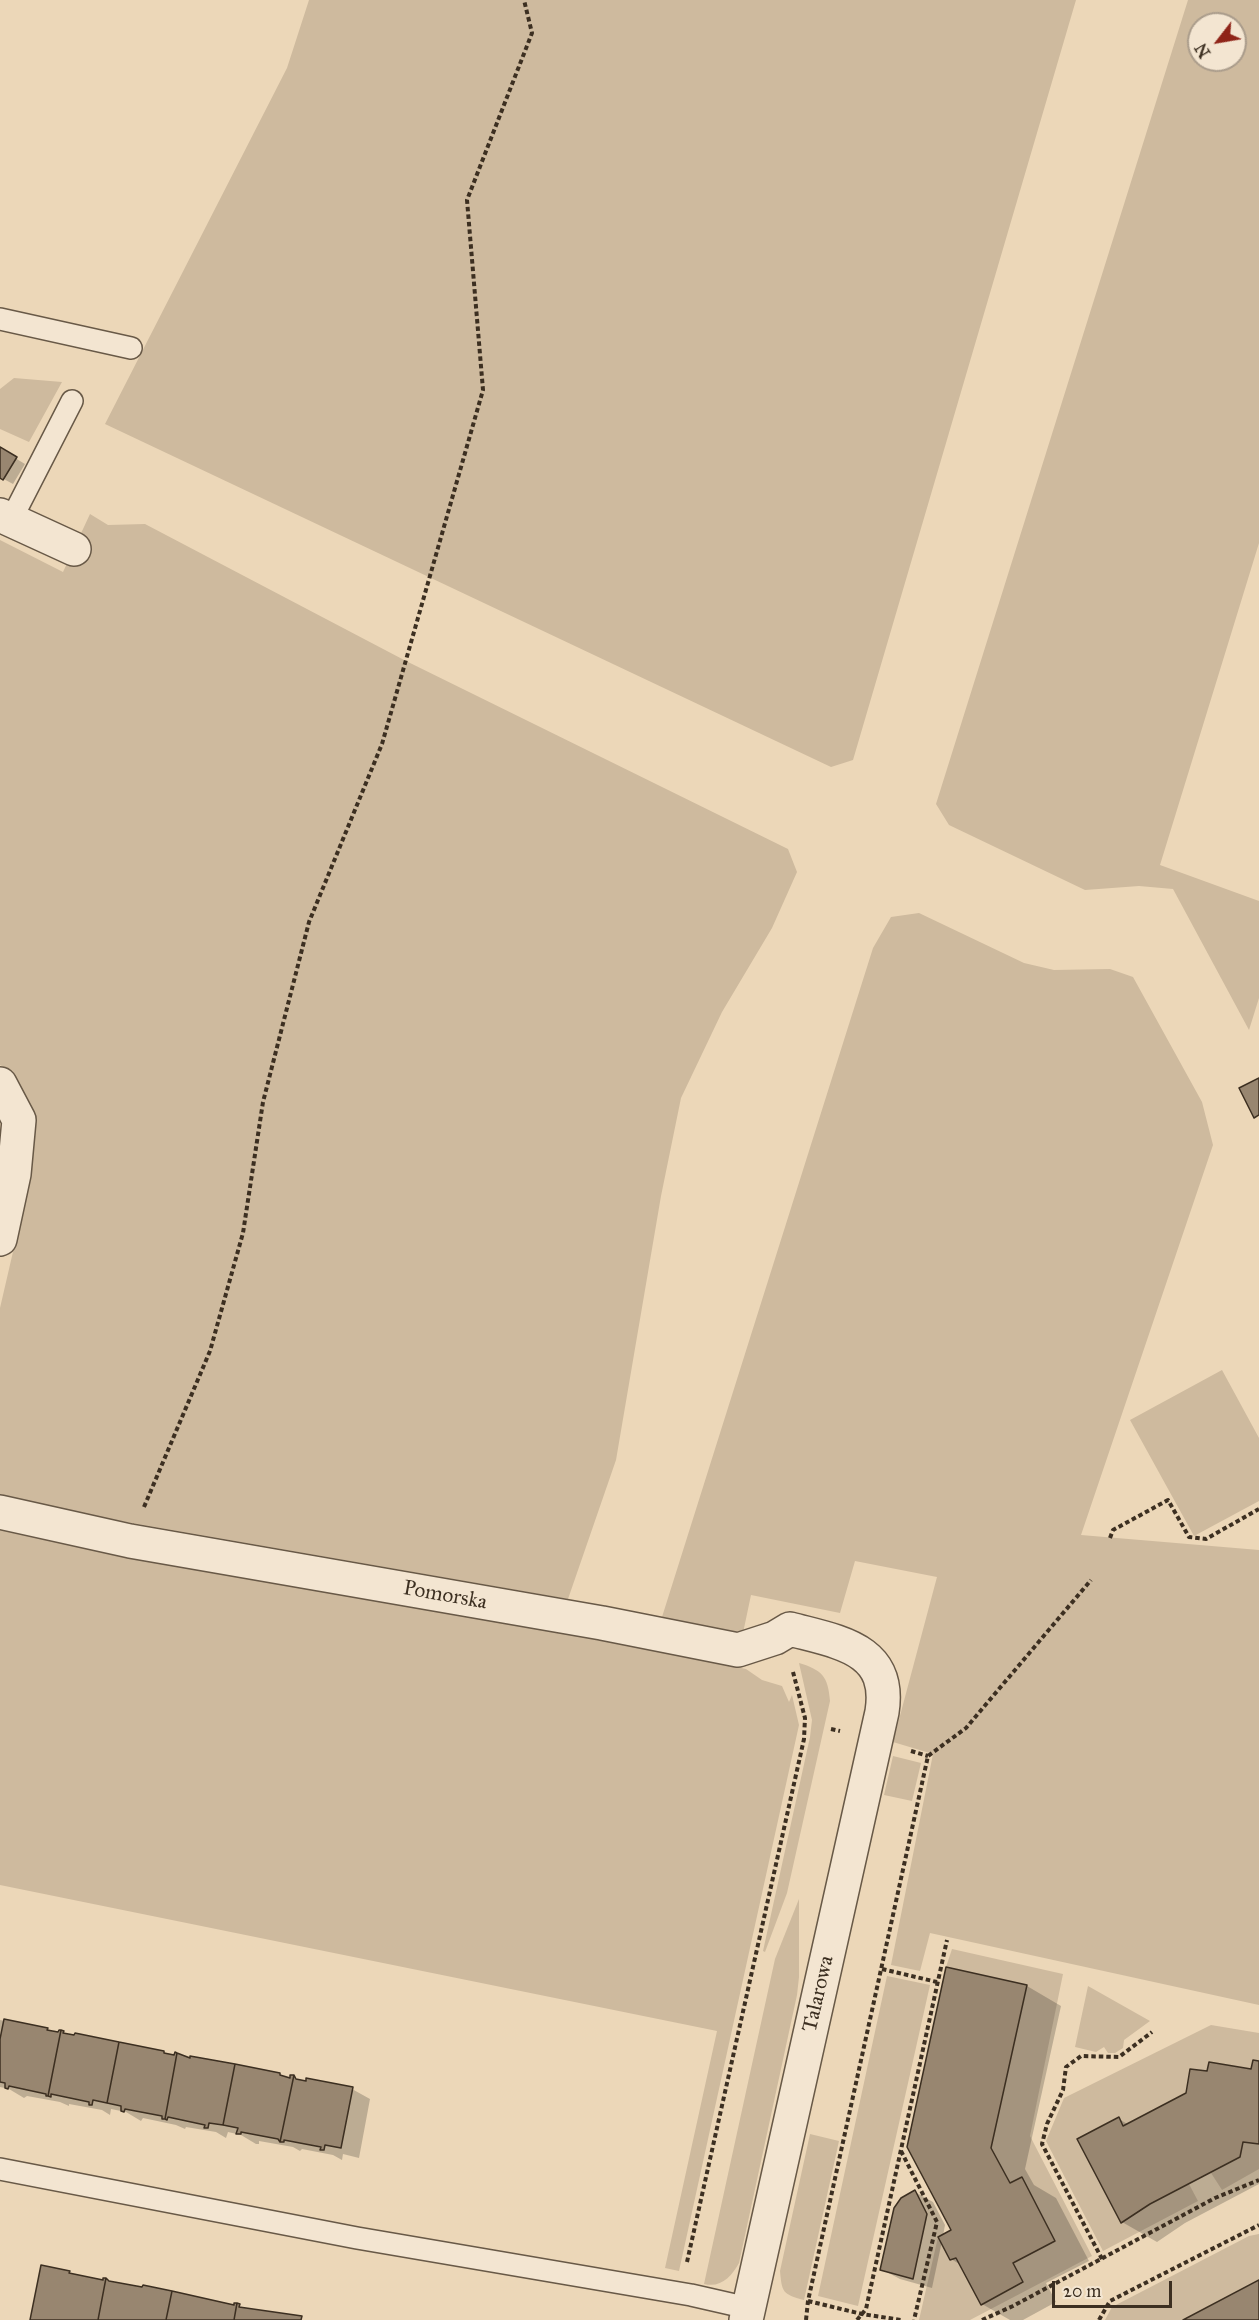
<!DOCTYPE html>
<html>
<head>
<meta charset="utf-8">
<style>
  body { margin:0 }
  #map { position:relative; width:1259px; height:2320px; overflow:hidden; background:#ecd7b8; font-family:"IM FELL Great Primer",serif }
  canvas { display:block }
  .north { position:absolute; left:1187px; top:12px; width:60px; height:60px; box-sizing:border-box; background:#f3e5d1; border:2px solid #aa9c8b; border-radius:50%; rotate:239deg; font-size:16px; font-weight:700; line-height:24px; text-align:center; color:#3c2f21 }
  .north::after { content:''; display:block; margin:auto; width:21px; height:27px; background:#8f2418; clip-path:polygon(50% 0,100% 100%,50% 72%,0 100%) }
  .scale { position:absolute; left:1052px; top:2281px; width:120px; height:27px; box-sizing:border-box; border:3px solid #3c2f21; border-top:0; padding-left:8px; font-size:18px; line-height:21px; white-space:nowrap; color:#3c2f21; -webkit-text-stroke:4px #f3e5d1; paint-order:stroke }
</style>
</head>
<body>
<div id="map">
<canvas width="1259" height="2320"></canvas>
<div class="north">N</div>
<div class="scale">20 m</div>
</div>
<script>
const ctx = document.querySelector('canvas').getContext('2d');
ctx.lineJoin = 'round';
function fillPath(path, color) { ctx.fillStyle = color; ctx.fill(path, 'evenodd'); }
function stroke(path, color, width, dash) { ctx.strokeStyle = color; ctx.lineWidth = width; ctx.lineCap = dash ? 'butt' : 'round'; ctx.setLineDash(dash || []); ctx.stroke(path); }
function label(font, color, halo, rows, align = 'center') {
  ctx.font = font + ' "IM FELL Great Primer",serif'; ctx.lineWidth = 4.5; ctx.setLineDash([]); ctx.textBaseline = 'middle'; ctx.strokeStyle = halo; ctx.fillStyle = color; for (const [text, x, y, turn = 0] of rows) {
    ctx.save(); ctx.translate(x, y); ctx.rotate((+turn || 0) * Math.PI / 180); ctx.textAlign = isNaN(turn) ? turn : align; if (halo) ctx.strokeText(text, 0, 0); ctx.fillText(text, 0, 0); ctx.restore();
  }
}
const green = new Path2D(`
  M309,0H1076L853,760L831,767L105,424L287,68Z
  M1188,0H1259V543L1160,865L1259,901V998L1249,1030L1173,889L1139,886L1085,890L949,825L936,804ZM1199,24H1235V60H1199Z
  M14,378L62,382L29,442L0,429V389Z
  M90,514L108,525L145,524L406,661L788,849L797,872L772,928L722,1012L681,1098L661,1196L616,1460L568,1599L6,1501L0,1496V1308L31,1174L34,1113L13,1072L0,1065V540L63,572Z
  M919,913L1024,963L1054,970L1110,969L1133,977L1202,1102L1213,1145L1081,1535L1259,1550V2005L930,1933L920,1971L891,1965L933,1754L893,1742L937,1577L855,1561L840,1613L751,1595L743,1633L662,1617L873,948L891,917Z
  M1222,1370L1259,1438V1501L1194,1536L1130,1420Z
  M0,1525L507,1620L746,1669L762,1680L782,1686L789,1702L792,1695L799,1725L679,2271L665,2268L717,2031L0,1885Z
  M799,1663C822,1670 828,1676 830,1701L787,1893L765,1952L763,1951L810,1737L812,1720Z
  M893,1756L921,1763L912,1801L884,1795Z
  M799,1899V1977L797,1995L739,2263C731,2277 721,2288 704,2284L775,1959Z
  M952,1949L1063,1974L1030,2136L1092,2256L970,2320H919L938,2237L950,2260L956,2258L981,2305L1023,2283L1013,2263L1055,2241L1022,2177L1010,2183L991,2148L1027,1985L946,1967Z
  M887,1976L930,1985L858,2306L818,2296Z
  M1088,1986L1150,2021L1124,2040L1123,2048L1115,2053H1108L1104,2047L1096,2052L1075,2047Z
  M1211,2025L1259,2033V2061L1253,2060L1251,2069L1209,2062L1207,2071L1191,2069L1186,2093L1123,2126L1118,2117L1077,2139L1121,2223L1150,2204L1189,2184L1198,2201L1103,2251L1046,2141L1064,2098Z
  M810,2134L839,2141L804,2300C782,2294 782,2292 780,2271Z
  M1243,2142L1259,2144V2169L1222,2190L1211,2173L1240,2157Z
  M1259,2234V2280L1183,2320H1105L1112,2307L1249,2236Z`);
const shadow = new Path2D(`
  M0,449L25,464L13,484L0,477Z
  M948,1969L1027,1986L1061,2006L1025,2169L1034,2185L1056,2198L1089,2261L1046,2283L1056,2302L1023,2320H1010L982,2304L961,2265L951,2259L942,2241L932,2288L900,2279L881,2269L915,2192L933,2202L945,2225L943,2236L953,2231Z
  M0,2020L48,2029L55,2033L63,2032L71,2036L164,2052L171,2056L292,2079L293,2077L300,2081L352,2089L370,2099L359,2158L343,2154L342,2160L333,2155L302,2149L300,2151L293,2147L259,2141V2144H256L241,2135L228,2132L226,2138L216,2132L186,2127L185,2129L176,2125L143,2118L141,2121L126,2112L111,2109L110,2115L102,2110L69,2104V2106L60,2102L27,2096L24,2098L9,2089L0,2087Z
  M1259,2063V2184L1185,2223L1157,2242L1122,2222L1119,2119L1129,2125L1187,2094L1208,2073L1252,2071Z`);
const building = new Path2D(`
  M0,447L17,457L3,480L0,478Z
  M1259,1078V1115L1254,1118L1239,1088Z
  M946,1967L1027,1985L991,2148L1010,2183L1022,2177L1055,2241L1013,2263L1023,2282L981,2305L956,2258L950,2260L938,2237L951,2230L907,2147Z
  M4,2019L48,2028L47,2030L58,2032L59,2030H61L48,2096H46V2094L9,2086L8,2089L5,2088V2083L0,2082V2039Z
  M61,2030L64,2031L63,2033L74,2035L75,2033L119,2042L107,2103L93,2100L92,2105H89V2102L51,2094V2097L48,2096Z
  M119,2042L164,2051V2053L174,2055L175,2052L177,2053L165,2119H162V2116L125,2109L124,2112L121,2111V2106L107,2103Z
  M177,2053L190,2058V2056L235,2064L223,2125L209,2123L208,2128H204L205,2125L168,2117L167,2120L165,2119Z
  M1253,2060L1259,2061V2144L1243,2142L1240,2157L1150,2204L1121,2223L1077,2139L1119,2117L1123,2126L1186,2093L1190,2069L1207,2071L1209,2062L1251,2069Z
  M235,2064L280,2073V2075L290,2078V2075H294L280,2142L278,2139L241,2132V2134H236L238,2128L223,2125Z
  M294,2075L296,2079L306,2081V2078L353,2087L341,2148L325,2145L324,2150H320L321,2147L284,2140V2142H280Z
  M915,2190L927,2214L913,2279L880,2270L894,2208L901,2198Z
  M41,2265L70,2271L69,2273L103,2280V2278H106L98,2320H30Z
  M106,2278L109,2281L142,2287L143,2285L172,2291L166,2320H98Z
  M1259,2280V2320H1183Z
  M172,2291L234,2305V2303H237L234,2320H166Z
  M237,2303L240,2304L239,2307L302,2316L301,2320H234Z`);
const path = new Path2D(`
  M144,1507L210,1351L243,1233L263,1102L309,922L382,744L483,390L467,200L532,33L524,0
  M1110,1538L1113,1530L1168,1500L1189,1537L1206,1539L1259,1509
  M831,1729L840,1731
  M911,1751L928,1756
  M882,1969L937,1982
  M901,2151L937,2222L914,2320
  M1102,2259L1042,2144L1047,2124L1063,2090L1066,2067L1081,2056L1119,2057L1152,2032
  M687,2262L804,1739L805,1718L793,1672
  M808,2301L862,2314L901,2320
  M806,2320L808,2301L928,1756L966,1728L1091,1580
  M857,2320L866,2309L947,1940
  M982,2320L1013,2306L1215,2198L1259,2180
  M1099,2320L1110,2301L1259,2225`);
const service = new Path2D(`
  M0,319L131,348
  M11,520L72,401
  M0,2169L357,2238L691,2295L748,2308`);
const minor = new Path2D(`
  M0,515L74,549
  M0,1084L19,1120L14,1174L0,1239
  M0,1512L130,1541L602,1623L738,1650L775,1638L790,1629C838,1642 892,1648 882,1712L746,2320`);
const streetNames = [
  ["Pomorska",445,1596,10],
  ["Talarowa",819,1994,-77]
];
fillPath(green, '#ceba9e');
fillPath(shadow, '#0003');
fillPath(building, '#988670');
stroke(building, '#3c2f21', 1.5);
stroke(service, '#685947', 24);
stroke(minor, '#685947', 36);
stroke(path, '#3c2f21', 4, [4.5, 3]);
stroke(service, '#f3e5d1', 21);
stroke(minor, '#f3e5d1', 33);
label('21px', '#3c2f21', '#f3e5d1', streetNames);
</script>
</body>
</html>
